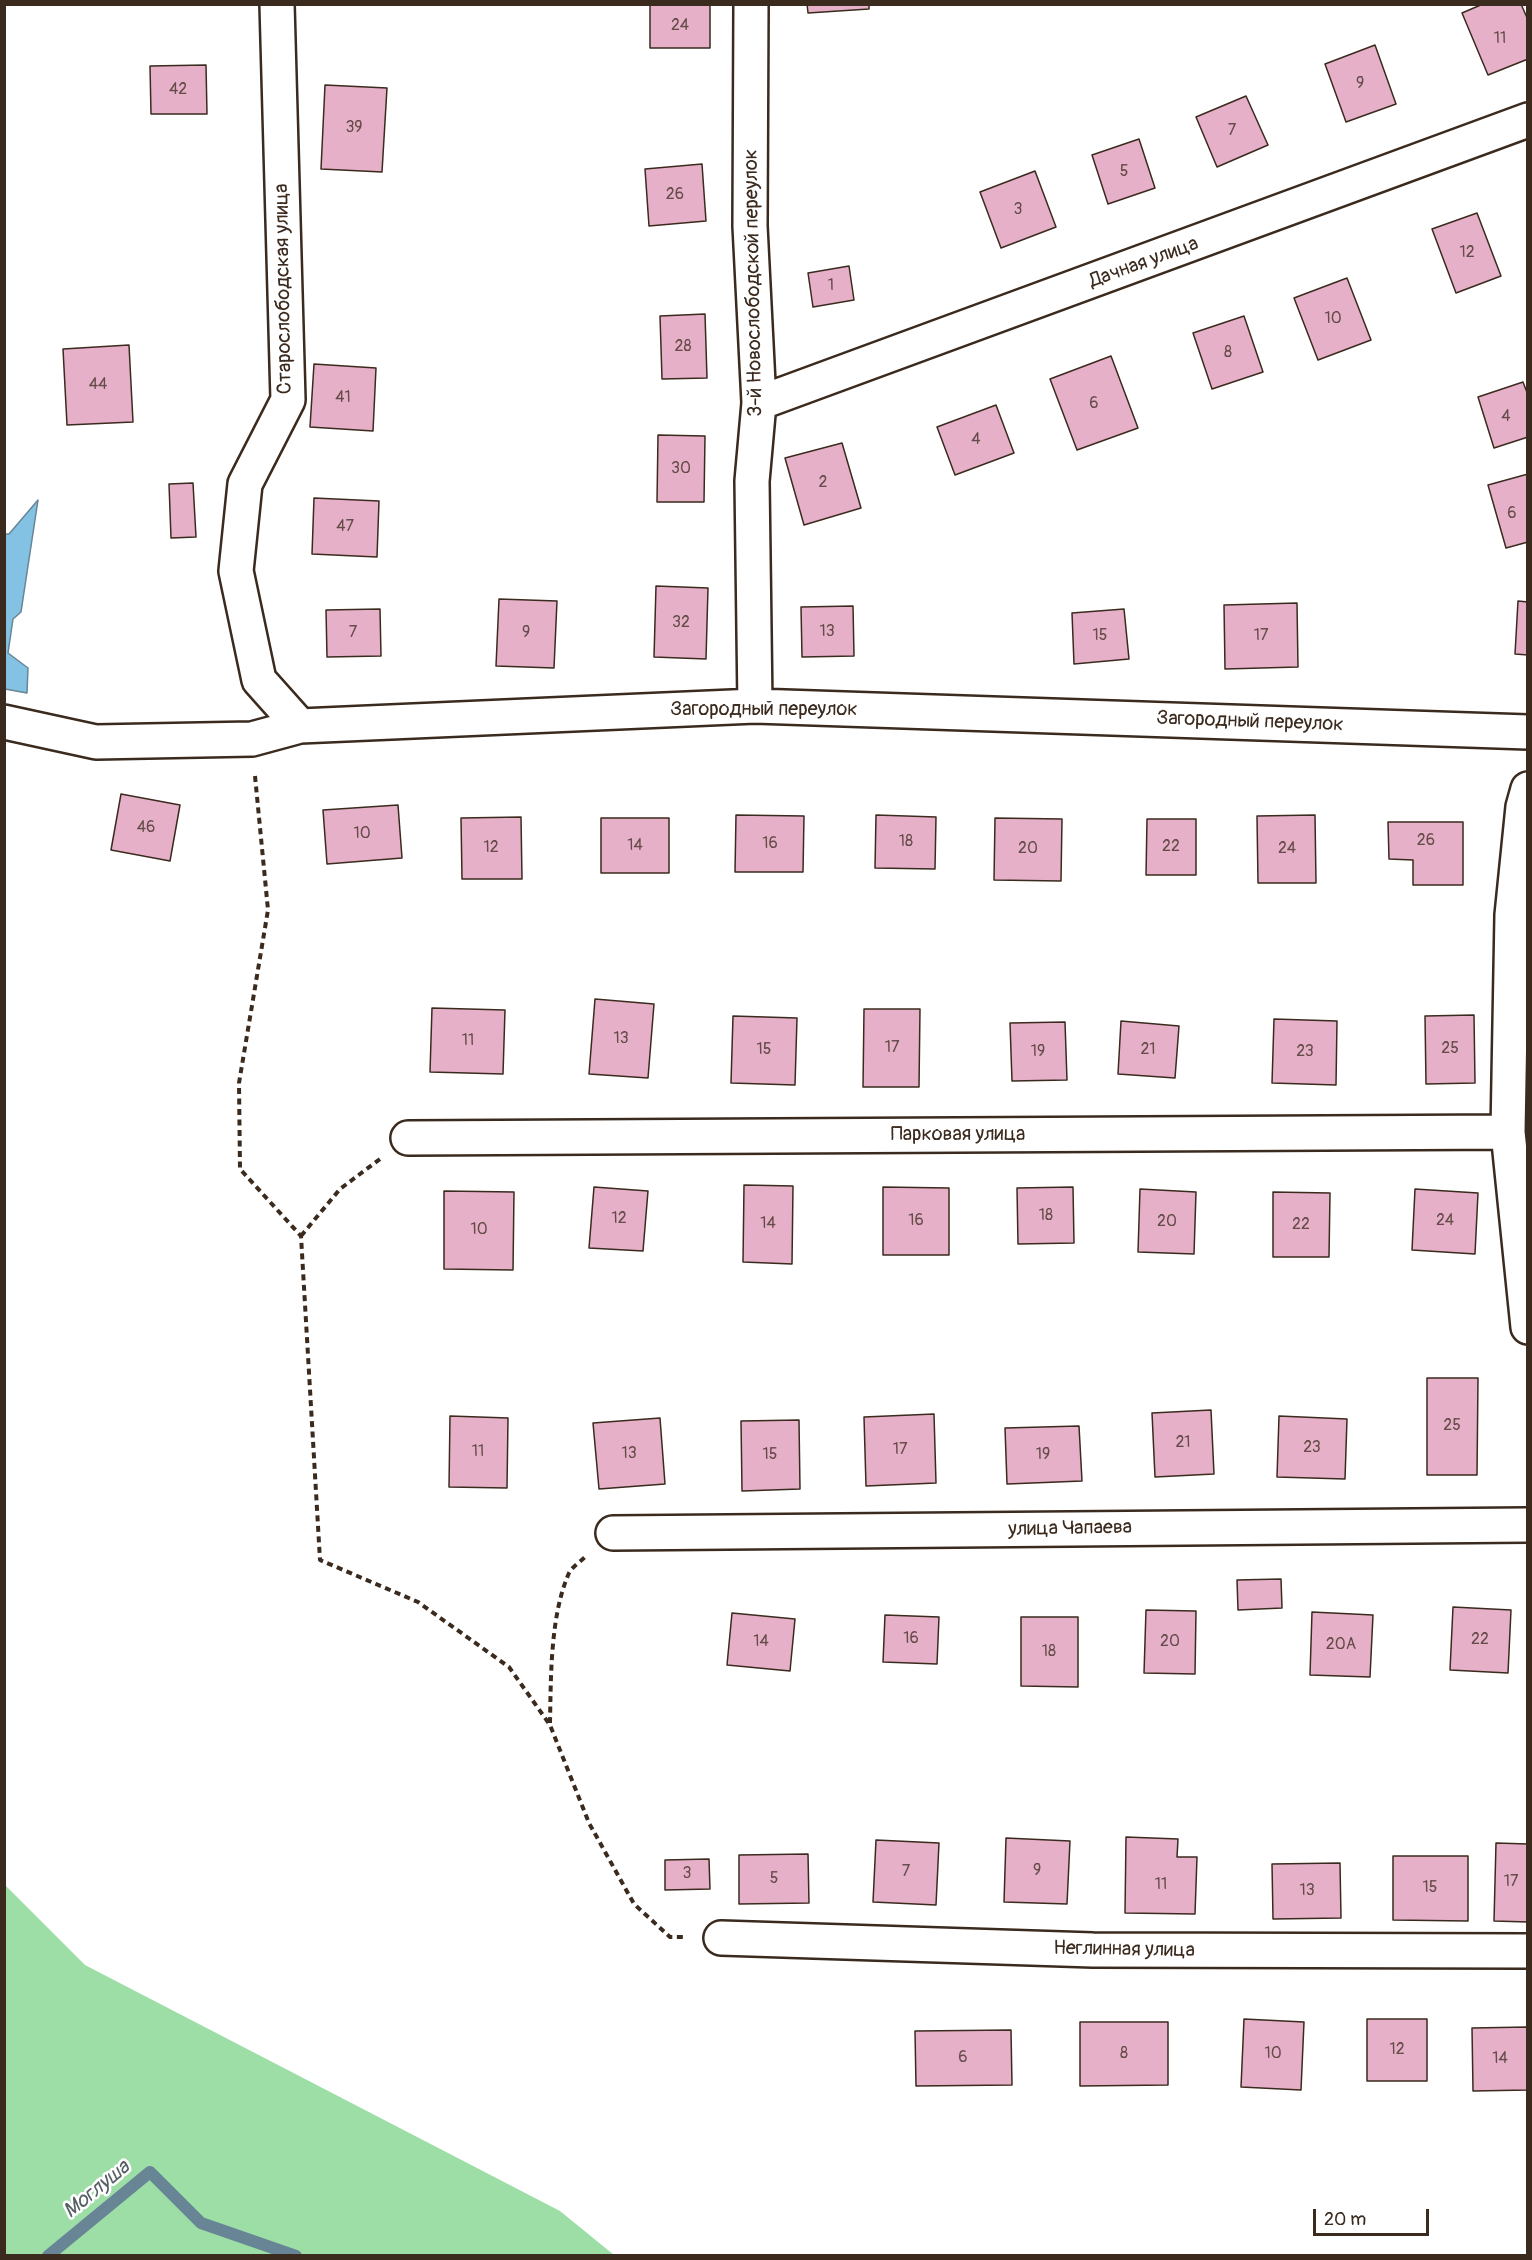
<!DOCTYPE html>
<html>
<head>
<meta charset="utf-8">
<style>
  body { margin:0 }
  #map { position:relative; width:1532px; height:2260px; overflow:hidden; background:#fff; font-family:Pangolin,sans-serif }
  canvas { display:block }
  .frame { position:absolute; inset:0; border:6px solid #3b2a1e; pointer-events:none }
  .scale { position:absolute; left:1313px; top:2209px; width:116px; height:27px; box-sizing:border-box; border:3px solid #3b2a1e; border-top:0; padding-left:8px; font-size:18px; line-height:21px; white-space:nowrap; color:#3b2a1e; -webkit-text-stroke:4px #fff; paint-order:stroke }
</style>
</head>
<body>
<div id="map">
<canvas width="1532" height="2260"></canvas>
<div class="frame"></div>
<div class="scale">20 m</div>
</div>
<script>
const ctx = document.querySelector('canvas').getContext('2d');
ctx.lineJoin = 'round';
function fillPath(path, color) { ctx.fillStyle = color; ctx.fill(path, 'evenodd'); }
function stroke(path, color, width, dash) { ctx.strokeStyle = color; ctx.lineWidth = width; ctx.lineCap = dash ? 'butt' : 'round'; ctx.setLineDash(dash || []); ctx.stroke(path); }
function label(font, color, halo, rows, align = 'center') {
  ctx.font = font + ' Pangolin,sans-serif'; ctx.lineWidth = 5; ctx.setLineDash([]); ctx.textBaseline = 'middle'; ctx.strokeStyle = halo; ctx.fillStyle = color; for (const [text, x, y, turn = 0] of rows) {
    ctx.save(); ctx.translate(x, y); ctx.rotate((+turn || 0) * Math.PI / 180); ctx.textAlign = isNaN(turn) ? turn : align; if (halo) ctx.strokeText(text, 0, 0); ctx.fillText(text, 0, 0); ctx.restore();
  }
}
const green = new Path2D(`
  M5,1885L85,1965L560,2211L614,2255H5Z`);
const water = new Path2D(`
  M38,500L21,612L13,619L8,653L28,668L27,693L5,689V534H9Z`);
const stream = new Path2D(`
  M48,2256L150,2172L201,2223L296,2256`);
const building = new Path2D(`
  M650,4H710V48H650Z
  M807,4H869V9L808,13Z
  M1483,4H1521L1528,20V59L1488,75L1462,13Z
  M1375,45L1396,104L1346,122L1325,64Z
  M206,65L207,114H151L150,66Z
  M325,85L387,88L382,172L321,169Z
  M1246,96L1268,145L1217,167L1196,117Z
  M1139,139L1155,188L1108,204L1092,155Z
  M702,164L706,221L649,226L645,169Z
  M1035,171L1056,227L1001,248L980,192Z
  M1477,213L1501,276L1456,293L1432,229Z
  M849,266L854,300L813,307L808,273Z
  M1347,278L1371,340L1318,360L1294,298Z
  M705,314L707,378L662,379L660,316Z
  M1244,316L1263,372L1212,389L1193,333Z
  M129,345L133,422L67,425L63,349Z
  M1111,356L1138,428L1077,450L1050,379Z
  M314,364L376,368L373,431L310,427Z
  M1523,382L1528,395V437L1494,448L1478,397Z
  M996,405L1014,453L955,475L937,427Z
  M658,435L705,436L704,502H657Z
  M842,443L861,508L804,525L785,458Z
  M1528,474V542L1506,548L1488,485Z
  M193,483L196,537L171,538L169,484Z
  M314,498L379,501L377,557L312,554Z
  M656,586L708,588L706,659L654,657Z
  M499,599L557,601L554,668L496,666Z
  M1518,601L1528,602V655L1515,654Z
  M1297,603L1298,667L1225,669L1224,605Z
  M853,606L854,656L802,657L801,607Z
  M380,609L381,656L327,657L326,610Z
  M1124,609L1129,659L1074,664L1072,613Z
  M121,794L180,805L170,861L111,850Z
  M398,805L402,858L327,864L323,810Z
  M736,815L804,816L803,872H735Z
  M876,815L936,817L935,869L875,868Z
  M1315,815L1316,883H1258L1257,816Z
  M521,817L522,879H462L461,818Z
  M601,818H669V873H601Z
  M995,818L1062,819L1061,881L994,880Z
  M1147,819H1196V875H1146Z
  M1388,822H1463V885H1413V860L1389,859Z
  M595,999L654,1004L648,1078L589,1074Z
  M432,1008L505,1010L503,1074L430,1072Z
  M864,1009H920L919,1087H863Z
  M1474,1015L1475,1083L1426,1084L1425,1016Z
  M733,1016L797,1018L795,1085L731,1083Z
  M1274,1019L1337,1021L1336,1085L1272,1083Z
  M1121,1021L1179,1026L1175,1078L1118,1074Z
  M1065,1022L1067,1080L1012,1081L1010,1023Z
  M744,1185L793,1186L792,1264L743,1262Z
  M594,1187L648,1191L643,1251L589,1248Z
  M883,1187L949,1188V1255H883Z
  M1073,1187L1074,1243L1018,1244L1017,1188Z
  M1140,1189L1196,1192L1194,1254L1138,1252Z
  M1415,1189L1478,1193L1475,1254L1412,1250Z
  M444,1191L514,1192L513,1270L444,1269Z
  M1273,1192L1330,1193L1329,1257H1273Z
  M1427,1378H1478L1477,1475H1427Z
  M1211,1410L1214,1474L1155,1477L1152,1413Z
  M934,1414L936,1483L866,1486L864,1417Z
  M450,1416L508,1418L507,1488L449,1487Z
  M1279,1416L1347,1419L1345,1479L1277,1477Z
  M660,1418L665,1484L599,1489L593,1423Z
  M799,1420L800,1489L742,1491L741,1421Z
  M1079,1426L1082,1481L1007,1484L1005,1428Z
  M1281,1579L1282,1608L1238,1610L1237,1580Z
  M1453,1607L1511,1610L1508,1673L1450,1670Z
  M1146,1610L1196,1611L1195,1674L1144,1673Z
  M1312,1612L1373,1615L1370,1677L1310,1675Z
  M732,1613L795,1619L790,1671L727,1665Z
  M885,1615L939,1617L937,1664L883,1662Z
  M1021,1617H1078V1687L1021,1686Z
  M1126,1837L1178,1839L1177,1857H1197L1195,1914L1125,1913Z
  M1006,1838L1070,1841L1067,1904L1004,1902Z
  M876,1840L939,1843L936,1905L873,1902Z
  M1496,1843L1528,1844V1922L1494,1921Z
  M808,1854L809,1903L739,1904V1855Z
  M1393,1856H1468V1921L1393,1920Z
  M709,1859L710,1889L665,1890V1860Z
  M1340,1863L1341,1918L1273,1919L1272,1864Z
  M1244,2019L1304,2022L1301,2090L1241,2087Z
  M1367,2019H1427V2081H1367Z
  M1080,2022H1168V2085L1080,2086Z
  M1528,2027V2090L1473,2091L1472,2028Z
  M1011,2030L1012,2085L916,2086L915,2031Z`);
const path = new Path2D(`
  M255,776L268,910L239,1083L240,1169L301,1236L320,1560L418,1602L509,1667L550,1725L589,1823L634,1904L670,1937H685
  M301,1236L340,1189L380,1159
  M550,1723C551,1677 550,1616 569,1573C572,1567 580,1562 585,1557`);
const street = new Path2D(`
  M277,4L288,400L245,484L236,571L259,680L300,726
  M751,4L750,226L759,403L752,481L755,706
  M759,403L1528,120
  M4,722L96,742L252,739L300,726L755,706L1528,732
  M1528,789L1523,807L1512,915L1508,1132L1528,1327
  M408,1138L1508,1132
  M613,1533L1528,1525
  M721,1938L1093,1950L1528,1951`);
const numberNames = [
  ["24",680,26],
  ["11",1500,39],
  ["9",1360,84],
  ["42",178,90],
  ["39",354,128],
  ["7",1232,131],
  ["5",1124,172],
  ["26",675,195],
  ["3",1018,210],
  ["12",1467,253],
  ["1",831,286],
  ["10",1333,319],
  ["28",683,347],
  ["8",1228,353],
  ["44",98,385],
  ["41",343,398],
  ["6",1094,404],
  ["4",1506,417],
  ["4",976,440],
  ["30",681,469],
  ["2",823,483],
  ["6",1512,514],
  ["47",345,527],
  ["32",681,623],
  ["13",827,632],
  ["7",353,633],
  ["9",526,633],
  ["15",1100,636],
  ["17",1261,636],
  ["46",146,828],
  ["10",362,834],
  ["26",1426,841],
  ["18",906,842],
  ["16",770,844],
  ["14",635,846],
  ["22",1171,847],
  ["12",491,848],
  ["20",1028,849],
  ["24",1287,849],
  ["13",621,1039],
  ["11",468,1041],
  ["17",892,1048],
  ["25",1450,1049],
  ["15",764,1050],
  ["21",1148,1050],
  ["19",1038,1052],
  ["23",1305,1052],
  ["18",1046,1216],
  ["12",619,1219],
  ["16",916,1221],
  ["24",1445,1221],
  ["20",1167,1222],
  ["14",768,1224],
  ["22",1301,1225],
  ["10",479,1230],
  ["25",1452,1426],
  ["21",1183,1443],
  ["23",1312,1448],
  ["17",900,1450],
  ["11",478,1452],
  ["13",629,1454],
  ["15",770,1455],
  ["19",1043,1455],
  ["16",911,1639],
  ["22",1480,1640],
  ["14",761,1642],
  ["20",1170,1642],
  ["20А",1341,1645],
  ["18",1049,1652],
  ["9",1037,1871],
  ["7",906,1872],
  ["3",687,1874],
  ["5",774,1879],
  ["17",1511,1882],
  ["11",1161,1885],
  ["15",1430,1888],
  ["13",1307,1891],
  ["12",1397,2050],
  ["8",1124,2054],
  ["10",1273,2054],
  ["6",963,2058],
  ["14",1500,2059]
];
const streetNames = [
  ["Дачная улица",1144,263,-20],
  ["3-й Новослободской переулок",754,283,-91],
  ["Старослободская улица",284,289,-91],
  ["Загородный переулок",764,710],
  ["Загородный переулок",1250,722,2],
  ["Парковая улица",958,1135],
  ["улица Чапаева",1070,1529,-1],
  ["Неглинная улица",1124,1950,1]
];
const waterNames = [
  ["Моглуша",97,2190,-39]
];
fillPath(green, '#9ddea7');
fillPath(water, '#84c2e4');
stroke(water, '#678595', 1.5);
stroke(stream, '#678595', 12);
fillPath(building, '#e6b0c9');
stroke(building, '#3b2a1e', 1.5);
stroke(street, '#3b2a1e', 38);
stroke(path, '#3b2a1e', 4, [6, 4.5]);
stroke(street, '#fff', 33);
label('16px', '#664c49', null, numberNames);
label('20px', '#3b2a1e', '#fff', streetNames);
label('italic 21px', '#555f63', '#fff', waterNames);
</script>
</body>
</html>
